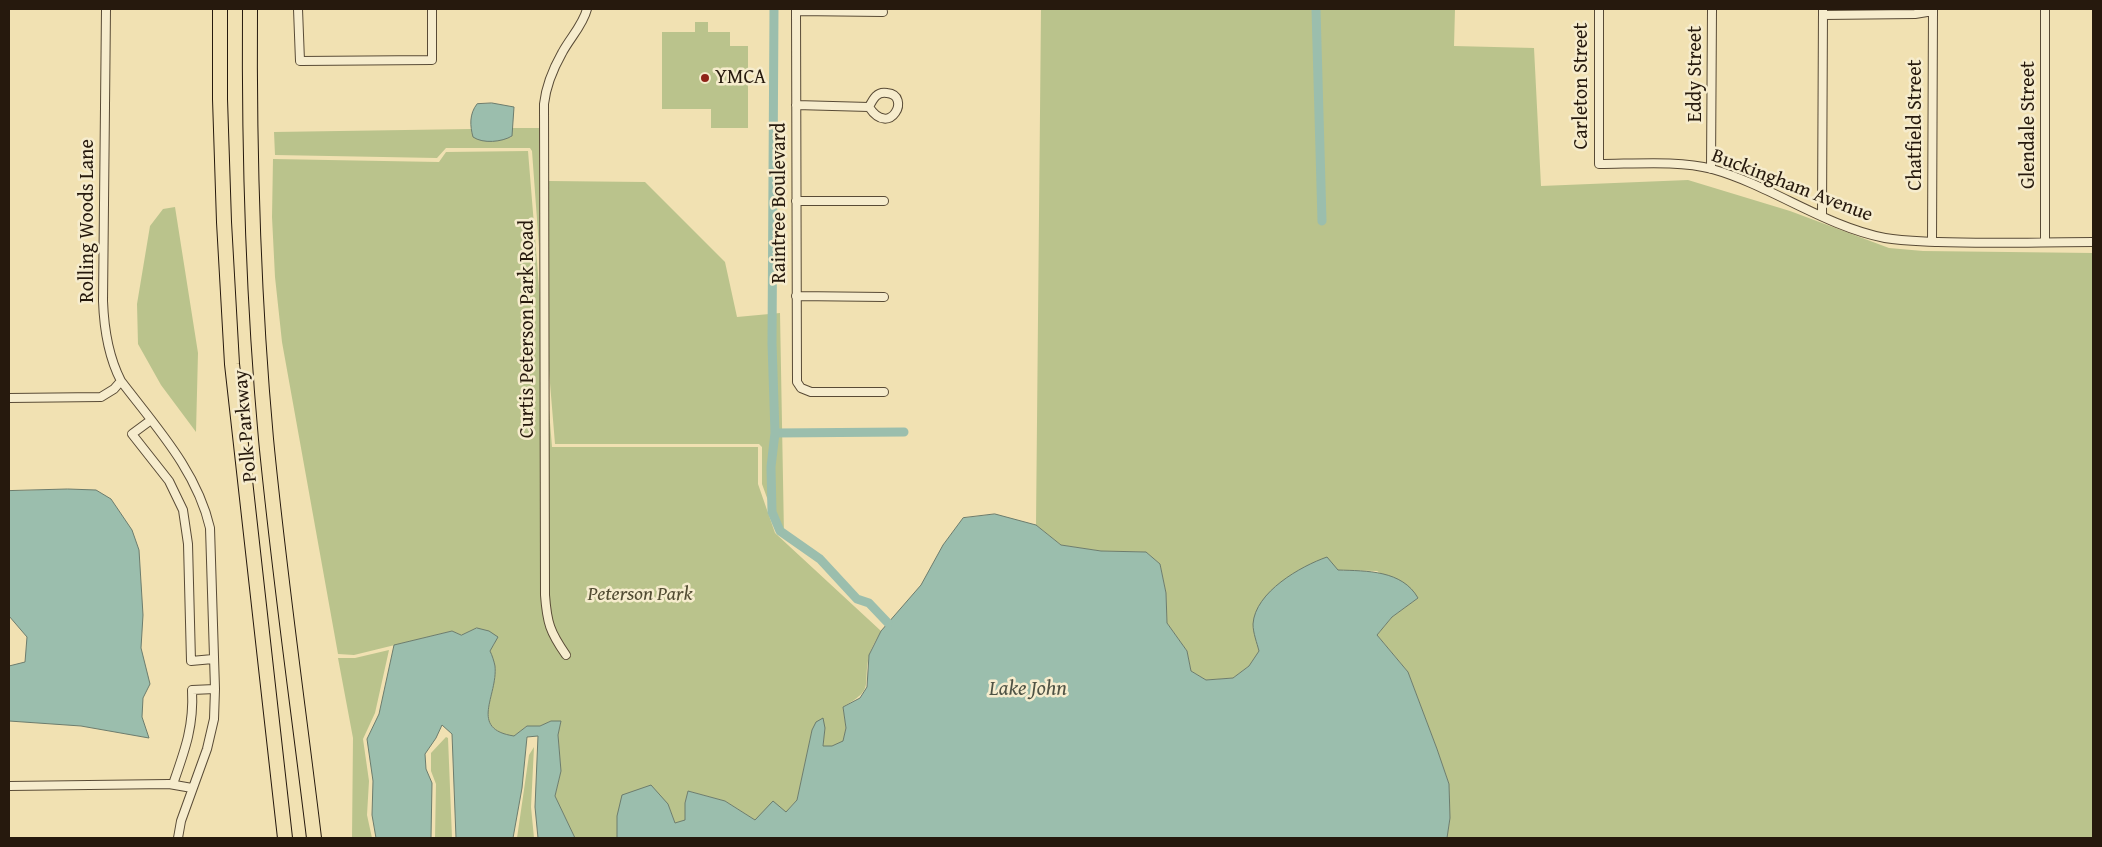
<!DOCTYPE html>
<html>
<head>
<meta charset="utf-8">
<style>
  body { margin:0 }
  #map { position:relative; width:2102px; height:847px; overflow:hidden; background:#f1e1b2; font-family:"Gentium Book Plus",serif }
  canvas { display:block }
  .frame { position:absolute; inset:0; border:10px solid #26190d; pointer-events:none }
</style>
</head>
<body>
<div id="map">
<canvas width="2102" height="847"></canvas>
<div class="frame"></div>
</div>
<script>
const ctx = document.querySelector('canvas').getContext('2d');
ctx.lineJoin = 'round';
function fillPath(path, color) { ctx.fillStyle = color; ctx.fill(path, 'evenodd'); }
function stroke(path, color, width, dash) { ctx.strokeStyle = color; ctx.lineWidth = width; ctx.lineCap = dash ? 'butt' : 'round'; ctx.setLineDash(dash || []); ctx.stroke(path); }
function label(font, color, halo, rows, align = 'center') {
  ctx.font = font + ' "Gentium Book Plus",serif'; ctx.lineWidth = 5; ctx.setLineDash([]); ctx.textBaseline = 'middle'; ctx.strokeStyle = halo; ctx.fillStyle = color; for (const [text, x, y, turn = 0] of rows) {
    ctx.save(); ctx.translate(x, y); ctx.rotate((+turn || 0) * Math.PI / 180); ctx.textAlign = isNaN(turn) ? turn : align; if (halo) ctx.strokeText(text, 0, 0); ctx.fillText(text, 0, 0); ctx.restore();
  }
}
const green = new Path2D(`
  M1041,9H1455L1454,46L1534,48L1541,186L1688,180L1790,211L1889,248L1923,251L2093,253V838H1447L1450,818L1449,784L1437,749L1408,672L1377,635L1392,617L1418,598L1377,571L1337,570L1253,624L1259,651L1249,666L1233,678L1206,680L1191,671L1187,651L1167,623L1166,593L1160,564L1146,552L1101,551L1061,545L1036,525Z
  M695,22H708V32H730V46H748V128H711V109H662V32H695Z
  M512,128H539V247L532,151L530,148H446L437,158L275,155L274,132L471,129L473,137C488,141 497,140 512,137Z
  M528,151L552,447H758V484L775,533L881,631C877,639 871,648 869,656C862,687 876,688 843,707L846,728L843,742L832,746H823L825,728L812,730L797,800L786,812L755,820L725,801L688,791L685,803L686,820L675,823L668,804L618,836L617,838H575L555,796L561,771L558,735L561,721H551L540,726H527L514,736C468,729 498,696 495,666C494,661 491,655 490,650L495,643L477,628L461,635L452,631L354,655L338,654L282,342L275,277L272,217L273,159L439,162L446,152Z
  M549,181L645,182L725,262L737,317L780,313L784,535L779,531L762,484V447L759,444H555L549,371Z
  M175,207L198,353L196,432L161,385L138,344L137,304L150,226L163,209Z
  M389,650L375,713L363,739L369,781L367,815L372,838H352L353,738L338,658H355Z
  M446,737L448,738L452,838H435L436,784L431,771V753Z
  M534,747L531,807L534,838H517L529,755Z`);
const water = new Path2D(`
  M492,103L514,107L512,136C502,142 483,144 473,137C470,126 469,114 477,104Z
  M68,489L96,490L111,499L132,530L139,550L143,615L141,648L150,684L143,698L142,717L149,738L81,726L9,721V666L25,662L27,637L9,616V491Z
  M995,514L1036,525L1061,545L1101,551L1146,552L1160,564L1166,593L1167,623L1187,651L1191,671L1206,680L1233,678L1249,666L1259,651C1257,643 1253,633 1253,624C1255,592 1301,566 1327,557L1338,570C1367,571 1402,570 1418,598L1392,617L1377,635L1408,672L1437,749L1449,784L1450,818L1447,838H617V816L622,795L651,785L668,804L675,823L685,820V803L688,791L725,801L755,820L773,801L786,812L797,800L812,730L816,722L823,718L825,728L823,746H832L843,741L846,728L843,707L860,698L867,687L869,655L881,631L921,585L943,545L963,518Z
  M477,628L489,631L498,637L490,651C492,655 494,661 495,666C498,696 468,729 514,736L527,726H540L551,721H561L558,735L561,771L555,796L575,838H538L535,807L538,736L527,737L522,788L513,838H456L452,734L442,725L436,738L425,754L426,769L432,783L431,838H376L372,815L373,781L367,739L379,714L394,645L452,631L461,635Z`);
const canal = new Path2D(`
  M774,9L772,343L775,433L771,467L772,512L780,531L820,559L857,599L869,603L888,623
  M1316,9L1322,221
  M775,433L904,432`);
const street = new Path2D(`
  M106,9L103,301C104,329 108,356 121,381C156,427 197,471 210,528L215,689L214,719L207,749L181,821L178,838
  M298,9L300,61L432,60V9
  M796,9L797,382L801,388L811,392H884
  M1599,9V164C1633,164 1680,160 1712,169C1772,186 1824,226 1885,238C1902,241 1920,241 1938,242C1989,244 2041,242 2093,242
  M796,11L883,12
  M1823,15L1915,14L1933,11
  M796,105L869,107C890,139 912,95 887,93C877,91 873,99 869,107
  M1711,169L1712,9
  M796,201H884
  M1822,215L1823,9
  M1932,242L1933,9
  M2045,242V9
  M796,296L884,297
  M9,398L101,397L114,389L121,381
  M151,420L132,434L169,481L183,510L188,544L191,661L213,659
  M566,655C550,632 547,623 545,595L544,104C546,86 553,69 562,53C570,38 583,25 587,9
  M173,784C185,750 194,726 192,690L215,689
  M9,786L169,784L192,788`);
const highway = new Path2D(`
  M220,9V99L224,222L232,364L285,838
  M250,9C249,152 253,297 266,439C279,573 298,705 314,838`);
const markers = [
  [705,78,5,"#8f2418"]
];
const streetNames = [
  ["Eddy Street",1696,74,-90],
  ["Carleton Street",1582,86,-90],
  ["Chatfield Street",1916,125,-90],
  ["Glendale Street",2029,125,-90],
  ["Buckingham Avenue",1792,186,21],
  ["Raintree Boulevard",780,203,-90],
  ["Rolling Woods Lane",88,221,-90],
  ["Curtis Peterson Park Road",528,329,-90],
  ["Polk Parkway",246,426,-95]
];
const poiNames = [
  ["YMCA",715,78]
];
const parkNames = [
  ["Peterson Park",640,595]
];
const waterNames = [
  ["Lake John",1028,690]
];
fillPath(green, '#bac38c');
fillPath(water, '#9bbead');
stroke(water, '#6c7c6d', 1);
stroke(canal, '#9bbead', 9);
stroke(street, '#594b36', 10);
stroke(highway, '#26190d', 16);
stroke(street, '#f6eccd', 8);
stroke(highway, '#f1e1b2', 14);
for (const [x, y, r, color] of markers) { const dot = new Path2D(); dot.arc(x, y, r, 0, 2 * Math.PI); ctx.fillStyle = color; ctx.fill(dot); stroke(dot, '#f6eccd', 2); }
label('20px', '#26190d', '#f6eccd', streetNames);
label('20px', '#26190d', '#f6eccd', poiNames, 'left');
label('italic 20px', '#524c33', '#f6eccd', parkNames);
label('italic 21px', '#4f5345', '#f6eccd', waterNames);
</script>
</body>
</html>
